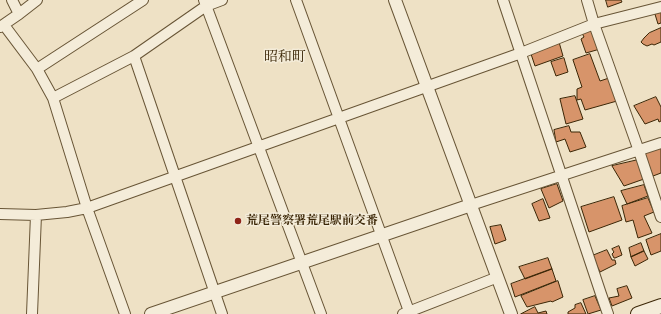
<!DOCTYPE html>
<html>
<head>
<meta charset="utf-8">
<style>
  body { margin:0 }
  canvas { display:block; background:#eee1c5 }
</style>
</head>
<body>
<canvas width="661" height="314"></canvas>
<script>
const ctx = document.querySelector('canvas').getContext('2d');
ctx.lineJoin = 'round';
function fillPath(path, color) { ctx.fillStyle = color; ctx.fill(path, 'evenodd'); }
function stroke(path, color, width, dash) { ctx.strokeStyle = color; ctx.lineWidth = width; ctx.lineCap = dash ? 'butt' : 'round'; ctx.setLineDash(dash || []); ctx.stroke(path); }
function label(font, color, halo, rows, align = 'center') {
  ctx.font = font + ' "IM FELL French Canon","Noto Serif JP",serif'; ctx.lineWidth = 3; ctx.setLineDash([]); ctx.textBaseline = 'middle'; ctx.strokeStyle = halo; ctx.fillStyle = color; for (const [text, x, y, turn = 0] of rows) {
    ctx.save(); ctx.translate(x, y); ctx.rotate((+turn || 0) * Math.PI / 180); ctx.textAlign = isNaN(turn) ? turn : align; if (halo) ctx.strokeText(text, 0, 0); ctx.fillText(text, 0, 0); ctx.restore();
  }
}
const building = new Path2D(`
  M606,0H621L622,2L608,7Z
  M661,9V23L658,24L654,11Z
  M594,28L600,49L586,53L581,39L584,37L582,33Z
  M661,28V42L654,45L652,44L647,46L643,44L641,42L644,38L649,33Z
  M559,42L563,56L535,66L530,51Z
  M590,54L600,81L609,78L617,101L585,110L581,99L577,100V89L582,87L573,60Z
  M564,58L568,72L556,76L551,62Z
  M575,96L583,119L566,124L560,99Z
  M656,97L661,107V121L659,122L658,119L645,124L634,106Z
  M569,126L571,132H580L586,147L570,152L565,139L556,142L554,130Z
  M661,147V173L653,176L644,153Z
  M638,160L644,179L624,186L612,166Z
  M557,184L563,201L549,208L541,189Z
  M644,185L648,196L627,204L621,191Z
  M614,197L622,220L589,232L581,207Z
  M648,198L654,212L644,216L652,233L638,238L633,220L626,222L622,206Z
  M543,199L550,218L539,221L532,204Z
  M501,225L506,240L495,244L490,227Z
  M661,234V251L651,255L646,240Z
  M641,243L644,251L631,257L629,248Z
  M619,246L622,255L615,258H614L612,254L614,252L612,249Z
  M607,250L612,260H615L616,264L600,272L592,256Z
  M644,251L648,259L635,266L631,257Z
  M548,258L552,269L525,279L519,267Z
  M552,269L556,281L515,297L511,284Z
  M558,281L563,297L552,302L551,301L527,307L521,296Z
  M627,286L632,298L612,306L609,298L619,296L617,289Z
  M595,296L601,310L588,314L583,300Z
  M581,303L586,314H568V312L575,308V305Z
  M535,307L538,313L546,311L547,314H521Z`);
const minor = new Path2D(`
  M12,0L19,14
  M204,0L321,314
  M296,0L410,314
  M503,0L601,294L608,314
  M587,0L594,24L639,151L661,217
  M4,25L37,69L53,98L87,208L125,314
  M0,27L19,14L37,0
  M134,56L222,314
  M37,69L143,0
  M53,98L134,56L206,6L222,0
  M471,205L661,143
  M0,214L36,215L67,212L87,208L521,53L594,24L661,7
  M32,314L36,215
  M403,314L498,277`);
const tertiary = new Path2D(`
  M395,0L511,314
  M151,314L471,205`);
const secondary = new Path2D(`
  M638,314L661,306`);
const markers = [
  [238,221,4,"#8f2418"]
];
const poiNames = [
  ["荒尾警察署荒尾駅前交番",246,221]
];
const quarterNames = [
  ["昭和町",285,58]
];
fillPath(building, '#d7946a');
stroke(building, '#3b2606', 1);
stroke(minor, '#685536', 12);
stroke(tertiary, '#685536', 14);
stroke(secondary, '#3b2606', 16);
stroke(minor, '#f4ecd9', 10);
stroke(tertiary, '#f4ecd9', 12);
stroke(secondary, '#f4ecd9', 14);
for (const [x, y, r, color] of markers) { const dot = new Path2D(); dot.arc(x, y, r, 0, 2 * Math.PI); ctx.fillStyle = color; ctx.fill(dot); stroke(dot, '#f4ecd9', 1.5); }
label('bold 12px', '#3b2606', '#f4ecd9', poiNames, 'left');
label('14px', '#3b2606', '#f4ecd9', quarterNames);
</script>
</body>
</html>
